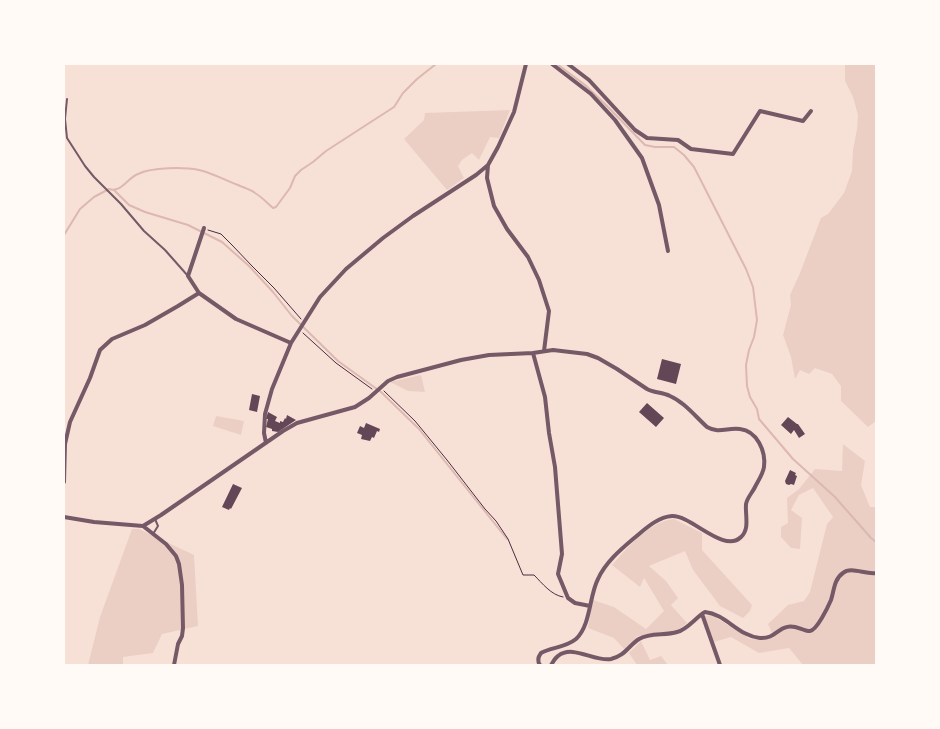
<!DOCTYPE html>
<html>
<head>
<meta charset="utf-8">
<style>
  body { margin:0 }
  #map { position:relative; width:940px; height:729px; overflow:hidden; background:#f7e1d7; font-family:Overpass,sans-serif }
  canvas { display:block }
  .frame { position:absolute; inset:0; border:65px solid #fffaf5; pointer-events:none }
</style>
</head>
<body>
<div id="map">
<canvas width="940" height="729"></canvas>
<div class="frame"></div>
</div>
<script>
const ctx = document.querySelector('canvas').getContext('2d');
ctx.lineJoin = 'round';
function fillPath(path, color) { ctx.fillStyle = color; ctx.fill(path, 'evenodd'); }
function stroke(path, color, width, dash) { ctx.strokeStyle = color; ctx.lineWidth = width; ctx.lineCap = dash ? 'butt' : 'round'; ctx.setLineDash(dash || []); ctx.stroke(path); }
const green = new Path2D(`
  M845,64H876V421L868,427L841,401V386L832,374L815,368L809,374L800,370L795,379L791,357L783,335L791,305L790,295L800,273L821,218L828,214L844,193L852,171L853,150L857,129L858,115L853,97L845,81Z
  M510,110L499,138L490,137L479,160L472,153L462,160L458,166L464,178L447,190L404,139L424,120L425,113Z
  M421,375L425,392L408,391L390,382Z
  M216,416L244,421L241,435L213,426Z
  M843,444L865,461L861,485L870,507H876V665H803L789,648L759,653L731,637L714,642L704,616L712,615L750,639L774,638L768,624L788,605L804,601L810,592L827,524L833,517L813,488L799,495L791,510L802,518L800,549L791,548L781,537V527L788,523L787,498L799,489L815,469L842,471Z
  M674,519L702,533V550L752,605L750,611L743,618L720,606L693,570L685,551L649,566L666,581L678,598L671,605L687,623L678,630L638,636L624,649L614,638L588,628L593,600L614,607L646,629L664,611L644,578L640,587L612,565C629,546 648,522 674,519Z
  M132,529H139L194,555L198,626L162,634L153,653L123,657V665H88L100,617Z
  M641,641L650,660L661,656L668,665H637L629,653Z`);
const stream = new Path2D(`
  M557,64L585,85L606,105L645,145L655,147H674L684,155L694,167L746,269L753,287L757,320L754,337L749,350L746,365L747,386L750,397L757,409L759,419L793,459L835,497L871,538L876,542
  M114,190L129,205L145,212L188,225L222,242L249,266L273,292L292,316L338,361L381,392L419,429L507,539
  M64,235L80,209L94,197L109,189C122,193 127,178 138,174C152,167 184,167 199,170C212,173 225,180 238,185C244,188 250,189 255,193C262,197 267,203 273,208L276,207L290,188L295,176L301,170L313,162L326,151L394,107L403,93L417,79L436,64`);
const building = new Path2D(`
  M662,359L681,364L676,384L657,379Z
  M252,394L260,396L257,412L249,410Z
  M647,403L664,418L656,427L639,412Z
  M268,412L277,417L275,421L280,423V421L283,422L285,418L286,419L287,415L296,420L278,432L272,431V429L266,427L268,419H266Z
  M788,417L797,424H798L805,434L799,438L794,430L791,434L781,425Z
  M366,423L380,429L379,432L377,431L374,438L372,437L370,441L361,439L362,435L357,433L360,426L364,428Z
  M790,470L796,473L795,475L797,476L794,485L791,484L789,485L786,484L785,481Z
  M233,484L242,488L231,509L230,508L229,510L222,507Z`);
const path = new Path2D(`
  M208,230L221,234L232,245L252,266L274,288L301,319
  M303,333L336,363L372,389
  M384,391L415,421L447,460L485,509L496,521L508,539L523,575H534C542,583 551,595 563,597`);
const service = new Path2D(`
  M67,99L65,119L67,138L85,166L94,177L121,204L144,231L165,250L188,276
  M153,534L158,526L155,519`);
const minor = new Path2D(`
  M552,64L591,94L615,120L642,158L659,205L668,251
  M568,64L589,80L635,130L647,138L678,140L691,149L733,154L760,111L803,121L811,111
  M488,165L487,178L494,206L507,229L528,257L539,280L549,311L544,351
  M199,293L236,319L291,343
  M533,353L545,397L549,433L555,467L562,554L558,574L568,598L575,603L590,606
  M266,443L264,433L265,414L272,389L291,343L320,297L346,269L383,238L413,216L476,175L488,165L498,147L514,112L526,64
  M64,482L65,444L70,422L90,378L100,350L112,339L145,325L178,306L199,293L188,276L204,228
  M64,517L94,522L143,526
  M143,526L161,515L283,431L297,423L355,407L369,398L388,381L397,377L461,360L489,355L533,353L553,350L587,354L598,358L617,369L647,389C654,393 662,392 670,396C684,402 695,416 707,427C719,434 728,427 740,429C757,431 766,451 764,467C763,474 758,481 755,487C752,493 747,498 746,504C745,515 750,529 741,537C724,554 691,515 672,516C657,517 644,530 633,539C620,550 605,563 598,579C589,596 591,625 576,639C565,648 551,647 541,653C538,657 537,661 540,665
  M143,526L166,544L176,556L179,564L182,585L183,628L182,636L178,644L174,665
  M702,614L720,665
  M551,665C553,662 555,658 558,656C573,644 594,662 611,659C625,656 628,646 639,639C650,632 665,636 677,632C687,630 696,617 705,612C726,614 738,636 760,638C774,639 777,629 787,627C795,624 802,631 810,631C817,630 828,607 831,600C834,591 834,579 843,573C851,566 866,575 876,573`);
fillPath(green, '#ebcfc5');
stroke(stream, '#dcb8b0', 2);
fillPath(building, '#644757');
stroke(path, '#4a2c40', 1);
stroke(service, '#755966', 2);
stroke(minor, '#755966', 4);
</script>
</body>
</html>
